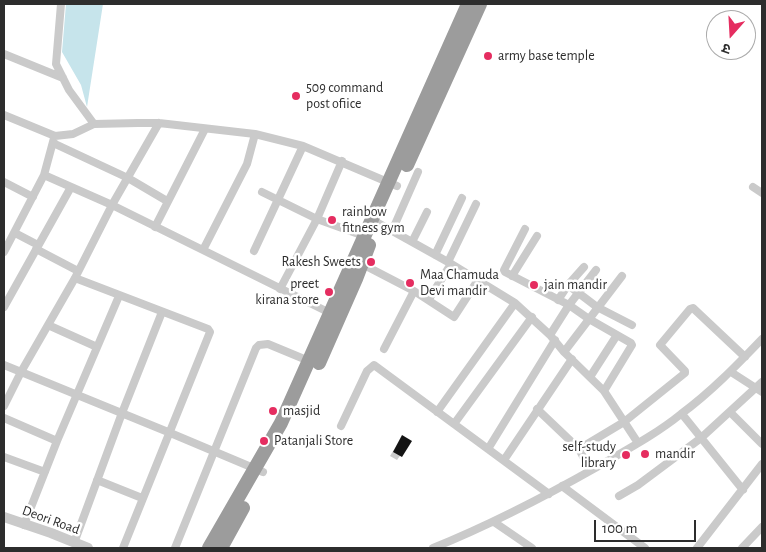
<!DOCTYPE html>
<html>
<head>
<meta charset="utf-8">
<style>
  body { margin:0 }
  #map { position:relative; width:766px; height:552px; overflow:hidden; background:#fff; font-family:"Alegreya Sans","Noto Sans Devanagari",sans-serif }
  canvas { display:block }
  .frame { position:absolute; inset:0; border:5px solid #2d2d2d; pointer-events:none }
  .north { position:absolute; left:706px; top:10px; width:50px; height:50px; box-sizing:border-box; background:#fff; border:1px solid #ababab; border-radius:50%; rotate:199deg; font-size:14px; font-weight:700; line-height:20px; text-align:center; color:#2d2d2d }
  .north::after { content:''; display:block; margin:auto; width:18px; height:22px; background:#e52d60; clip-path:polygon(50% 0,100% 100%,50% 72%,0 100%) }
  .scale { position:absolute; left:594px; top:520px; width:102px; height:22px; box-sizing:border-box; border:2px solid #2d2d2d; border-top:0; padding-left:6px; font-size:15px; line-height:18px; white-space:nowrap; color:#2d2d2d; -webkit-text-stroke:4px #fff; paint-order:stroke }
</style>
</head>
<body>
<div id="map">
<canvas width="766" height="552"></canvas>
<div class="frame"></div>
<div class="north">उ</div>
<div class="scale">100 m</div>
</div>
<script>
const ctx = document.querySelector('canvas').getContext('2d');
ctx.lineJoin = 'round';
function fillPath(path, color) { ctx.fillStyle = color; ctx.fill(path, 'evenodd'); }
function stroke(path, color, width, dash) { ctx.strokeStyle = color; ctx.lineWidth = width; ctx.lineCap = dash ? 'butt' : 'round'; ctx.setLineDash(dash || []); ctx.stroke(path); }
function label(font, color, halo, rows, align = 'center') {
  ctx.font = font + ' "Alegreya Sans",sans-serif'; ctx.lineWidth = 5; ctx.setLineDash([]); ctx.textBaseline = 'middle'; ctx.strokeStyle = halo; ctx.fillStyle = color; for (const [text, x, y, turn = 0] of rows) {
    ctx.save(); ctx.translate(x, y); ctx.rotate((+turn || 0) * Math.PI / 180); ctx.textAlign = isNaN(turn) ? turn : align; if (halo) ctx.strokeText(text, 0, 0); ctx.fillText(text, 0, 0); ctx.restore();
  }
}
const water = new Path2D(`
  M66,4H103L87,107L81,85L62,52Z`);
const shadow = new Path2D(`
  M402,437L410,442L397,460L390,456Z`);
const building = new Path2D(`
  M402,435L412,441L402,457L393,452Z`);
const minor = new Path2D(`
  M61,4L56,64L69,90L94,124
  M4,54L63,78
  M4,115L55,136L73,134L94,124L138,123H159L255,134L303,146L397,186
  M53,143L128,178L167,201
  M44,175L112,205L330,313
  M4,182L33,197
  M753,187L762,193
  M262,192L317,219L364,236
  M378,223L448,262L515,303L550,335L564,352L604,391L638,443
  M155,227L205,129
  M525,229L504,270L505,272L569,305L589,319L631,343L632,345L604,391
  M392,231L418,172
  M15,233L38,245
  M412,242L427,212
  M36,249L78,271
  M203,250L247,164L255,134
  M254,251L303,146
  M4,252L44,175L54,138
  M435,255L462,198
  M448,262L476,204
  M362,264L414,291L454,317L478,280
  M584,267L568,285L597,307L632,325
  M512,276L537,236
  M75,278L208,329L210,332L123,548
  M280,289L317,219L342,161
  M429,299L451,264
  M558,300L568,285
  M4,307L71,187
  M48,325L97,347
  M550,335L569,305L596,270
  M384,349L414,291
  M564,352L622,276
  M4,365L168,432L263,472
  M731,372L762,392
  M590,377L617,335
  M4,406L21,372L75,278L112,205L159,123
  M537,409L579,449L590,470
  M437,412L515,303
  M730,412L762,444
  M682,414L743,490
  M4,418L57,441
  M454,424L532,317
  M341,426L367,371L374,365L549,494
  M488,449L555,340
  M579,449L624,422L685,373V371L660,345L690,309L693,308L745,357
  M4,457L45,472
  M504,460L572,359
  M97,480L142,498
  M562,486L645,548
  M619,496L638,485L701,438L762,382
  M494,522L532,548
  M24,525L57,441L119,296
  M74,543L122,413L162,312
  M175,548L256,348L259,345L268,344L309,361
  M433,548C490,525 544,497 597,467C626,450 655,435 681,414C711,392 737,365 762,339
  M697,548L762,464
  M742,548L762,527`);
const tertiary = new Path2D(`
  M4,517L51,533L88,548`);
const trunk = new Path2D(`
  M407,165L480,4
  M319,363L356,279L369,245
  M209,548L281,423L468,4
  M221,548L243,508`);
const markers = [
  [488,56,5,"#e52d60"],
  [296,96,5,"#e52d60"],
  [332,220,5,"#e52d60"],
  [371,262,5,"#e52d60"],
  [410,283,5,"#e52d60"],
  [534,285,5,"#e52d60"],
  [329,292,5,"#e52d60"],
  [273,411,5,"#e52d60"],
  [264,441,5,"#e52d60"],
  [645,454,5,"#e52d60"],
  [626,455,5,"#e52d60"]
];
const poiNames = [
  ["army base temple",498,56],
  ["509 command",306,88],
  ["post ofiice",306,104],
  ["rainbow",342,212],
  ["fitness gym",342,228],
  ["Rakesh Sweets",361,262,"right"],
  ["Maa Chamuda",420,275],
  ["Devi mandir",420,291],
  ["preet",319,284,"right"],
  ["kirana store",319,300,"right"],
  ["jain mandir",544,285],
  ["masjid",283,411],
  ["Patanjali Store",274,441],
  ["self-study",616,447,"right"],
  ["library",616,463,"right"],
  ["mandir",655,454]
];
const streetNames = [
  ["Deori Road",51,520,20]
];
fillPath(water, '#c6e4eb');
fillPath(shadow, '#0003');
fillPath(building, '#141414');
stroke(minor, '#cacaca', 8);
stroke(tertiary, '#cacaca', 10);
stroke(trunk, '#9c9c9c', 14);
for (const [x, y, r, color] of markers) { const dot = new Path2D(); dot.arc(x, y, r, 0, 2 * Math.PI); ctx.fillStyle = color; ctx.fill(dot); stroke(dot, '#fff', 2); }
label('14px', '#2d2d2d', '#fff', poiNames, 'left');
label('14px', '#2d2d2d', '#fff', streetNames);
</script>
</body>
</html>
